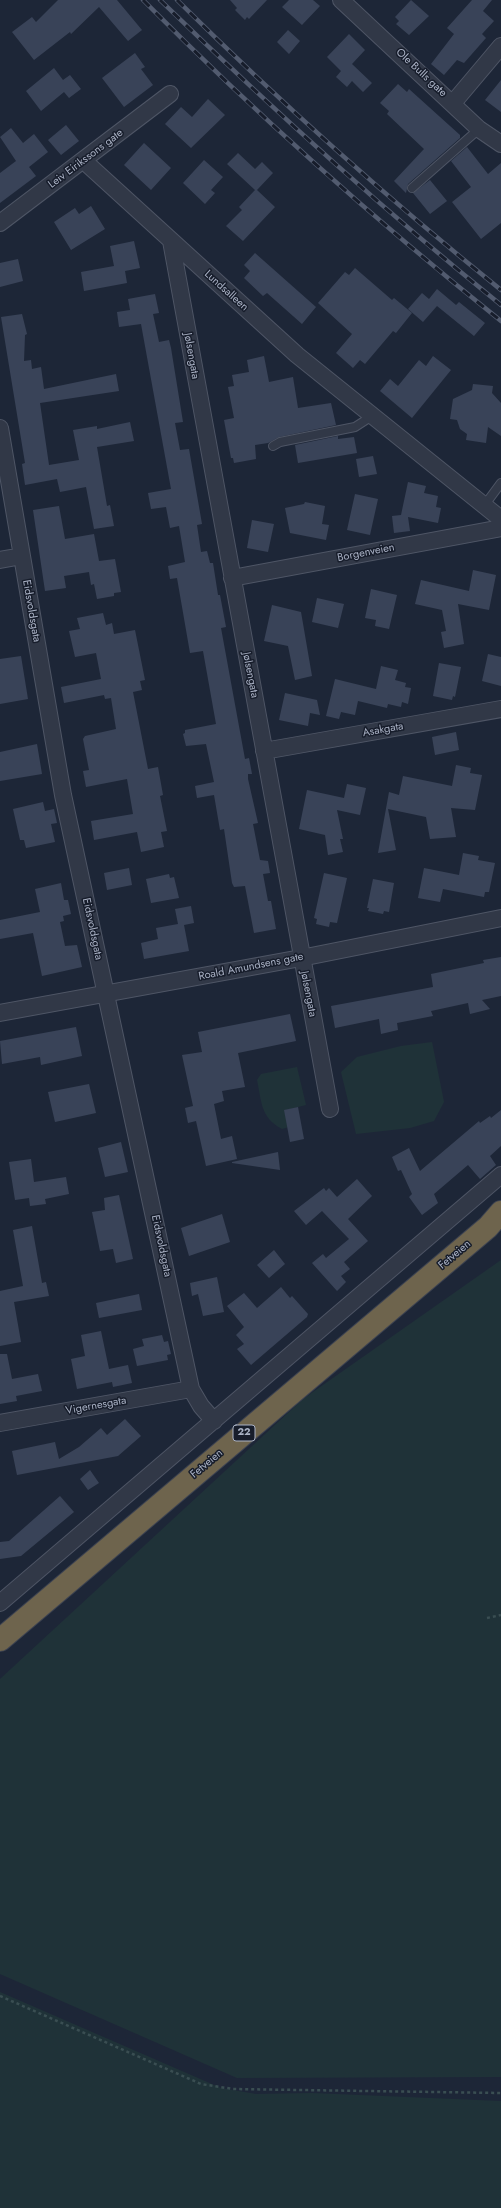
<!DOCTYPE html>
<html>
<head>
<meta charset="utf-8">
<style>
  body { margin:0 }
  canvas { display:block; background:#1d2637 }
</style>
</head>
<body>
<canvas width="501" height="2208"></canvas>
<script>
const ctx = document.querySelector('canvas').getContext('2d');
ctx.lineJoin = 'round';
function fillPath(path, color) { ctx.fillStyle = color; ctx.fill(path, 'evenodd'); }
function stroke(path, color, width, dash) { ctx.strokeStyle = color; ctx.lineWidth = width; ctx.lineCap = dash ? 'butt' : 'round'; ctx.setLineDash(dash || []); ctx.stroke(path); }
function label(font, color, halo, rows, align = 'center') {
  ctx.font = font + ' Jost,sans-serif'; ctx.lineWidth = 3; ctx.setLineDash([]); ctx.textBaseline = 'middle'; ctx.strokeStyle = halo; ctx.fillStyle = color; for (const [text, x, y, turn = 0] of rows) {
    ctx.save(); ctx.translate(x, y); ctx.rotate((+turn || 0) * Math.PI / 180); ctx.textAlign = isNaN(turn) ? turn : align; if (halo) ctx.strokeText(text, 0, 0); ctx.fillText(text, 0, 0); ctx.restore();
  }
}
const green = new Path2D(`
  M432,1042L444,1102L434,1121L410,1128L356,1134L341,1072L357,1057L401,1046Z
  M297,1067L306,1105L286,1110L289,1127L282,1129C260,1117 262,1102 257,1080L261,1074Z
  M501,1260V2077L237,2078L0,1974V1679L303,1399Z
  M0,1992L221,2088L256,2094L312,2093L501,2101V2208H0Z`);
const building = new Path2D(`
  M58,0H117L142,30L128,41L99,7L71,34L70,32L34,60L12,32L32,17L36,22Z
  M230,0H267L249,19L247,17L245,20L235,10L237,8Z
  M289,0H313L320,6L302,25L282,7Z
  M411,0L429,16L409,35L396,24L399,21L395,17Z
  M472,0H492L483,11L494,21L482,34L486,38L464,63L457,60L444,75L431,64L454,34L447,28Z
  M288,30L300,41L289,54L277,42Z
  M349,34L365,50L352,64L372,83L363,92L352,81L347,87L336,77L341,71L327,57Z
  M135,53L145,67L141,69L153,85L124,107L102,78Z
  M54,68L63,80L70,75L81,89L69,98L64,92L41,111L26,91Z
  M501,80V112L485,100Z
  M398,84L407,92L409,89L460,135V138L408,184L406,193L394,181L424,149L387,114L389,111L380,103Z
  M208,99L225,115L191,148L165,124L181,107L192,117Z
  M66,125L79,141L61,155L48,140Z
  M11,128L23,143L34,134L48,152L29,167L36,176L0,203V173L16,161L0,137Z
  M144,143L171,168L151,190L124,165Z
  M467,147L488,174L501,163V223L481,239L452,202L471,187L451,161Z
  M238,153L255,169L262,162L273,173L257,190L275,207L243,241L226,226L242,210L239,207L255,190L227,164Z
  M204,160L223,177L211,190L215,193L205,204L183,183Z
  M430,180L447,201L430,214L413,193Z
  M91,206L105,229L71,250L54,222L75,208L79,214Z
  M134,241L140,268L125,271L127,283L84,291L81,272L114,266L110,246Z
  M255,253L316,307L302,324L267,293L263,296L244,278L250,271L244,265Z
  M18,259L23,281L0,287V263Z
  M355,268L392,300L394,298L412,313L396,333L393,331L365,364L360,360L353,368L336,353L352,334L318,303L345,272L349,275Z
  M437,289L456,305L459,302L485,323L474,336L437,306L423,322L408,309L422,293L429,299Z
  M155,294L159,313L153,314L159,342L169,340L171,348L183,422L175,423L180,450L189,449L202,524L197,525L201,552L207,551L210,563H213L218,595H220L226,627L221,628L245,759L249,758L252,774H248V779L258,823L253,824L260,860L268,861L270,873L263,874L268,901H271L276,929L254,933L245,886L234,887L232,883L224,829L220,830L214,795L197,798L195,786L214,782L206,744L186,746L183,734L185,733V730L216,724L203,651L190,653L177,578L170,579L168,566L185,562L179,526L170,528L166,507L151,509L148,493L171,489L141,324L119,327L117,312L130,310L128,299Z
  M22,314L27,334L25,335L24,361L31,360L32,369L41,367L44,389L116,374L119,391L40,403L49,465L79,460L73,430L97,426V429L130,422L134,441L97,447L107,506L110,505L114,526L94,529L86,487L60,492L57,479L25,485L22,464L25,463L1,317Z
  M264,356L269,382L293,377L298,408L331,403L336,425L279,437L268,443L255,445L256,459L234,463L233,458H231L224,420L234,418L228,387L234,386L232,375L249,372L247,360Z
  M433,356L451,370L412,418L380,391L390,379L398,386L419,360L426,366Z
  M473,384L493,386L492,393L501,403V436L488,427L486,443L466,440L467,434L460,429L457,420L450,419L453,399L472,390Z
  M338,436V439L354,437L357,453L298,463L295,445Z
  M373,456L377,474L359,477L356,459Z
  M408,482L426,486L424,493L438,496L436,507L441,508L438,523L408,517L410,531L394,533L392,516L401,515Z
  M355,494L378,499L370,535L347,530Z
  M305,502L325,506L322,524L329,525L326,540L290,533L285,508L304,504Z
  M59,506L65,539L94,534L99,561L115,559L121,592L114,593V596L97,599L94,584L91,585L89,572L64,576L66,588L45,591L33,510Z
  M252,520L274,524L268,552L247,548Z
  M473,570L496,575L489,610L458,604L464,644L444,648L441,632L446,631L442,610L415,604L421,580L469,591Z
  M371,589L397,595L389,629L375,626L376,620L365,618Z
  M317,598L344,604L338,628L312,622Z
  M272,605L301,612L312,676L295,680L288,646L264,641Z
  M103,613L106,625L112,623L114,634L135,630L145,680L140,681L142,690L133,692L148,769L158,767L163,795L160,796L167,831L161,832L164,847L141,852L137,832L94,840L91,821L133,814L127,779L86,787L83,771L89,770L83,739L85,736L116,729L111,698L105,699L104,695L64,703L61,687L101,679L96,653L75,657L69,631L80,629L77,618Z
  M488,654L501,657V686L482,681Z
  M21,656L28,699L0,704V659Z
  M439,663L461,667L455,697L453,696L452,700L433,696Z
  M381,666L398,670L395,680L406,683L405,687L411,688L408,704L402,702L401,707L388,704L387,708L358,701L355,715L341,712L339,719L326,716L335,679L376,689Z
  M285,693L317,700L320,715L310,713L308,726L279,720Z
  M456,732L459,750L435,755L432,737Z
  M37,744L42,774L0,781V752Z
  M456,765L471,768L470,773L482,775L475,810L451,808L456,837L430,839L426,817L388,809L396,850L378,853L389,792L399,795L403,776L452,786Z
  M347,784L366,788L360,815L337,810L343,839H340L343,852L328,855L325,835L299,829L307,790L344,798Z
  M43,802L45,811L54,809L57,823L51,824L55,842L26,848L24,840H20L13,809Z
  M463,853L479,856L478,860L495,863L489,892H485L484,897L443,889L440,902L418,898L424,868L459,875Z
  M129,868L132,885L107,890L104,873Z
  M324,873L347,878L337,923L330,922L329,927L316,924L317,919L314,918Z
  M169,874L170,878L174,877L179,898L151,903L146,879Z
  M373,879L394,883L389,912L384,911L383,914L368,911L369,908H367Z
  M61,883L64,900H68L71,914L63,916L64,921L60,922L65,946L77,945L82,967L42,976L33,933L0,939V920L40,912L35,889Z
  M191,906L194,923L184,925L189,951L144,959L141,943L158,939L156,928L178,924L175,909Z
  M501,957V996L482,1000L490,1009L470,1014L468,1003L431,1011L433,1016L397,1023L398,1030L381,1034L379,1019L335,1028L331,1006L433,987L431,974L484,963L483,960Z
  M290,1014L296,1041L238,1053L245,1087L222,1091L224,1101L214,1104L221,1139L232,1136L237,1159L206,1166L196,1121L188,1123L185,1108L193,1106L182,1055L202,1052L198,1032Z
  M76,1027L82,1056L41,1065L40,1057L2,1064L0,1041Z
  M89,1084L96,1113L55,1122L48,1092Z
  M298,1107L304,1139L290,1142L284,1110Z
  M501,1110V1146L490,1156L496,1165L480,1179L468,1165L434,1194L438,1203L422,1215L409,1197L412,1194L401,1170L398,1171L392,1157L409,1148L420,1171L479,1121L480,1123L490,1116L491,1118Z
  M121,1142L128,1172L105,1177L98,1148Z
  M278,1152L280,1170L232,1163V1162Z
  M31,1159L34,1182L66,1177L69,1194L45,1199L46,1204L30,1206L29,1198L15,1200L9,1162Z
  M357,1179L372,1196L348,1219L368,1241L344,1262L350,1269L341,1276L346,1282L337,1291L312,1263L323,1254L326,1258L349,1239L322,1211L306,1225L294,1211L324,1188L326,1191L329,1188L337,1197Z
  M119,1195L133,1259L116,1263L113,1249L100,1251L92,1212L105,1210L104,1198Z
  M222,1214L230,1242L189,1256L181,1228Z
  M32,1226L42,1283L46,1282L49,1296L14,1302L21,1342L0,1346V1291L23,1286L13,1230Z
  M274,1250L285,1264L269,1278L257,1265Z
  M217,1277L224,1312L203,1316L198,1294L192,1296L190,1283Z
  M281,1287L290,1298L292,1296L308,1314L307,1317L251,1365L237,1349L244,1344L236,1335L244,1327L227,1306L244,1293L257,1308Z
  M139,1294L142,1310L99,1318L96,1303Z
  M101,1331L109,1369L128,1365L132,1383L113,1387L112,1382L77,1389L71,1359L85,1356L81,1335Z
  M162,1335L164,1342L168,1341L171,1354L167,1355L168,1360L137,1366L133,1349L144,1346L142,1339Z
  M0,1354H7L12,1379L38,1374L42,1391L16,1396L17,1401L0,1404Z
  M125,1419L141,1436L118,1456L17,1475L12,1451L55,1442L59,1459L79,1447L101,1428L107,1435Z
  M90,1470L99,1483L88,1490L80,1479Z
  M60,1496L74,1512L21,1556L0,1559V1542L9,1541Z`);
const path = new Path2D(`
  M487,1618L501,1615
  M0,1996L201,2084L233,2089L501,2093`);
const lane = new Path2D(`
  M412,188L479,129
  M273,446L280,442L355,427L372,416
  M484,506L501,483`);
const street = new Path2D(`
  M341,0L479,129L501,144
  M453,103L501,46
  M84,161L297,355L501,519
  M0,223L170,94
  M171,241L330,1109
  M0,428L63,795L191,1389L201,1406L214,1421
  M0,560L22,556
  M232,578L501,528
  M264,751L501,709
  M0,1013L301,958L501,918
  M0,1423L191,1389
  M0,1603L501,1175`);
const highway = new Path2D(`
  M0,1640L488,1227L501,1212`);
const rail = new Path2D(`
  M143,0C256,114 376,221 501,321
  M160,0C270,107 382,209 501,305
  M177,0C280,102 388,199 501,290`);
const shields = [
  [244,1433,22]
];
const shieldNames = [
  ["22",244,1433]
];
const streetNames = [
  ["Ole Bulls gate",421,73,43],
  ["Leiv Eirikssons gate",86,159,-37],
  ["Lundsalleen",226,291,42],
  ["Jølsengata",191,356,80],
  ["Borgenveien",366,553,-11],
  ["Eidsvoldsgata",31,611,80],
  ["Jølsengata",250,675,79],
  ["Asakgata",383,730,-10],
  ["Eidsvoldsgata",92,929,78],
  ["Roald Amundsens gate",251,967,-11],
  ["Jølsengata",308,994,79],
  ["Eidsvoldsgata",161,1246,78],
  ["Fetveien",455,1255,-40],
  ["Vigernesgata",96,1406,-10],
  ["Fetveien",207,1464,-40]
];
fillPath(green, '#1f3238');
fillPath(building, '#394358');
stroke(lane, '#4e5565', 10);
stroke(street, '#4e5565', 18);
stroke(highway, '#3c4251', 24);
stroke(path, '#3a4e52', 2.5, [3, 3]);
stroke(lane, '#313847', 8);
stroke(street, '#313847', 16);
stroke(highway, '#6e644d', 22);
stroke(rail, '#525b6f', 4.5);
stroke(rail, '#171d2b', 3, [9]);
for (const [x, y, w] of shields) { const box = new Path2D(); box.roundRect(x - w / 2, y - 8, w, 16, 3); ctx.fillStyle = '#171d2b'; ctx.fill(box); stroke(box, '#aab2c5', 1); }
label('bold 10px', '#aab2c5', null, shieldNames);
label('11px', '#aab2c5', '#171d2b', streetNames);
</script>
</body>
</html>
